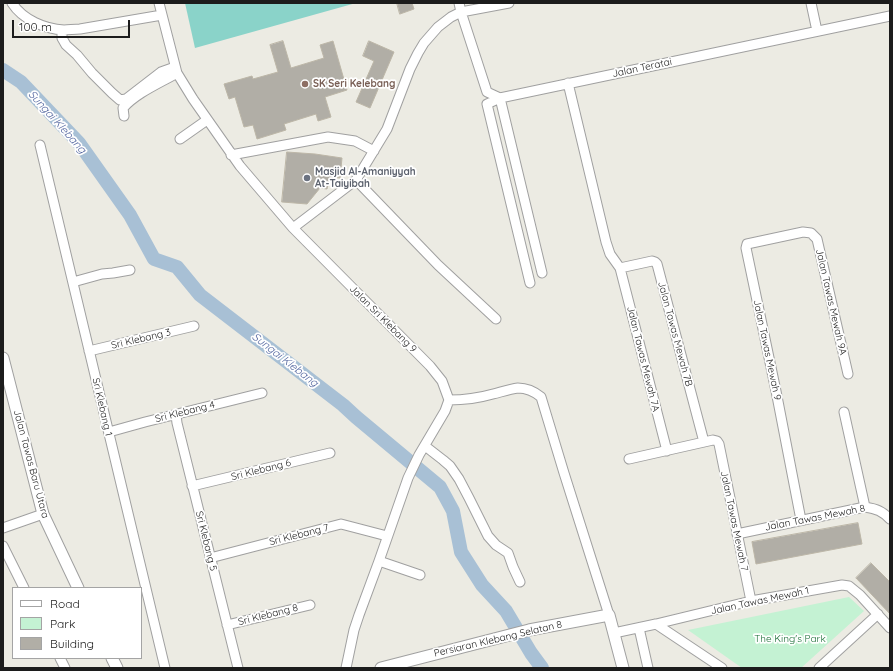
<!DOCTYPE html>
<html>
<head>
<meta charset="utf-8">
<style>
  body { margin:0 }
  #map { position:relative; width:893px; height:671px; overflow:hidden; background:#ecebe3; font-family:Quicksand,sans-serif }
  canvas { display:block }
  .frame { position:absolute; inset:0; border:4px solid #1c1c1c; pointer-events:none }
  .legend { position:absolute; left:12px; top:587px; width:130px; height:72px; box-sizing:border-box; background:#fff; border:1px solid #a4a4a4; margin:0; padding:5px 7px; list-style:none; font-size:12px; color:#1c1c1c }
  .legend li { display:flex; align-items:center; gap:8px; height:20px }
  .legend b { width:20px; border:1px solid #a4a4a4 }
  .scale { position:absolute; left:12px; top:20px; width:118px; height:18px; box-sizing:border-box; border:2px solid #1c1c1c; border-top:0; padding-left:5px; font-size:12px; line-height:14px; white-space:nowrap; color:#1c1c1c; -webkit-text-stroke:3px #fff; paint-order:stroke }
</style>
</head>
<body>
<div id="map">
<canvas width="893" height="671"></canvas>
<div class="frame"></div>
<ul class="legend">
<li><b style="height:5px;background:#fff"></b>Road</li>
<li><b style="height:11px;background:#c4f2d3"></b>Park</li>
<li><b style="height:11px;background:#b1aea6"></b>Building</li>
</ul>
<div class="scale">100 m</div>
</div>
<script>
const ctx = document.querySelector('canvas').getContext('2d');
ctx.lineJoin = 'round';
function fillPath(path, color) { ctx.fillStyle = color; ctx.fill(path, 'evenodd'); }
function stroke(path, color, width, dash) { ctx.strokeStyle = color; ctx.lineWidth = width; ctx.lineCap = dash ? 'butt' : 'round'; ctx.setLineDash(dash || []); ctx.stroke(path); }
function label(font, color, halo, rows, align = 'center') {
  ctx.font = font + ' Quicksand,sans-serif'; ctx.lineWidth = 3.5; ctx.setLineDash([]); ctx.textBaseline = 'middle'; ctx.strokeStyle = halo; ctx.fillStyle = color; for (const [text, x, y, turn = 0] of rows) {
    ctx.save(); ctx.translate(x, y); ctx.rotate((+turn || 0) * Math.PI / 180); ctx.textAlign = isNaN(turn) ? turn : align; if (halo) ctx.strokeText(text, 0, 0); ctx.fillText(text, 0, 0); ctx.restore();
  }
}
const park = new Path2D(`
  M849,597L864,611L801,668H742L688,630Z`);
const pitch = new Path2D(`
  M185,3H356L195,48Z`);
const river = new Path2D(`
  M3,70L21,82L79,143L130,215L154,259L177,267L200,295L343,405L356,417L440,487L453,511L461,552L482,585L506,611L531,653L542,668`);
const building = new Path2D(`
  M397,3H412L414,9L400,14Z
  M283,41L291,68L324,58L320,45L333,41L347,90L325,97L331,117L318,121L316,114L284,124L286,130L257,139L253,125L244,127L235,97L229,99L224,84L252,76L253,79L278,72L270,45Z
  M369,41L394,52L370,108L356,102L374,61L363,56Z
  M287,152L315,154L342,158L340,178L330,177L327,189L320,188L307,204L282,202Z
  M858,523L862,544L756,564L752,542Z
  M871,563L890,582V614L856,578Z`);
const minor = new Path2D(`
  M12,3C23,20 45,29 64,30C69,30 74,29 80,29L162,15
  M159,3L177,73L193,99L240,166L293,228L430,366L442,381L449,400L445,411L419,455L408,478L379,561L359,615L354,630L346,668
  M459,3L461,12L487,92L500,98
  M811,3L817,31
  M62,30V38L66,45L77,55L92,73L112,93L120,100L126,99L161,72L175,67
  M568,83L606,242L610,254L620,268L667,451
  M500,98L542,273
  M124,116L123,108C136,93 160,83 177,73
  M180,139L207,120
  M40,145L165,668
  M231,155L328,137L355,141L374,151
  M356,180L438,265L496,319
  M293,228L356,180L387,129L410,69L418,53L424,43L438,27L451,17L461,12L509,3
  M620,268L652,261L655,262L657,264L704,442
  M73,282L102,274L113,273L130,270
  M530,283L487,104L500,98L890,16
  M89,351L194,326
  M449,400C464,400 479,398 493,394C501,392 510,389 518,388C526,388 535,392 541,397L564,473L609,615
  M844,412L865,507
  M176,415L177,423L238,668
  M109,432L145,422L262,393
  M425,446L443,460L450,466L459,479L469,498L488,536L496,545L508,553L513,567L520,582
  M629,459L713,440L717,441L719,444L751,601
  M192,486L330,453
  M801,520L776,391L746,248L747,244L803,232L811,233L817,239L848,374
  M3,528L43,514
  M737,534L865,507C877,509 882,511 890,519
  M3,546L24,588
  M210,558L341,524L387,536
  M379,561L420,575
  M656,624L722,668
  M227,625L310,605
  M639,628L648,668
  M614,633L656,624L751,601L842,585L849,586L860,595L890,628
  M60,658L65,668
  M819,668L878,614`);
const tertiary = new Path2D(`
  M3,358L43,514L78,588
  M112,658L117,668
  M381,668L529,630L609,615L623,668`);
const markers = [
  [305,84,4,"#8d6e63"],
  [307,178,4,"#6b7280"]
];
const streetNames = [
  ["Jalan Teratai",642,68,-12],
  ["Jalan Tawas Mewah 9A",831,302,77],
  ["Jalan Sri Klebang 9",383,319,45],
  ["Jalan Tawas Mewah 7B",675,334,75],
  ["Sri Klebang 3",141,339,-13],
  ["Jalan Tawas Mewah 9",767,350,78],
  ["Jalan Tawas Mewah 7A",643,359,76],
  ["Sri Klebang 1",102,407,77],
  ["Sri Klebang 4",185,412,-14],
  ["Jalan Tawas Baru Utara",31,464,75],
  ["Sri Klebang 6",261,470,-14],
  ["Jalan Tawas Mewah 8",815,518,-11],
  ["Jalan Tawas Mewah 7",734,521,78],
  ["Sri Klebang 7",299,535,-14],
  ["Sri Klebang 5",206,541,76],
  ["Jalan Tawas Mewah 1",760,601,-12],
  ["Sri Klebang 8",268,615,-14],
  ["Persiaran Klebang Selatan 8",498,639,-13]
];
const educationNames = [
  ["SK Seri Kelebang",313,84]
];
const worshipNames = [
  ["Masjid Al-Amaniyyah",315,172],
  ["At-Taiyibah",315,184]
];
const parkNames = [
  ["The King's Park",790,639]
];
const waterNames = [
  ["Sungai Klebang",57,122,48],
  ["Sungai Klebang",285,360,38]
];
fillPath(park, '#c4f2d3');
fillPath(pitch, '#8ad3c9');
stroke(river, '#a8c0d5', 14);
fillPath(building, '#b1aea6');
stroke(building, '#bcb6a7', 1);
stroke(minor, '#a0a0a0', 11);
stroke(tertiary, '#a0a0a0', 13);
stroke(minor, '#fff', 9);
stroke(tertiary, '#fff', 11);
for (const [x, y, r, color] of markers) { const dot = new Path2D(); dot.arc(x, y, r, 0, 2 * Math.PI); ctx.fillStyle = color; ctx.fill(dot); stroke(dot, '#fff', 1.5); }
label('10px', '#1c1c1c', '#fff', streetNames);
label('bold 10px', '#785e54', '#fff', educationNames, 'left');
label('bold 10px', '#5b616d', '#fff', worshipNames, 'left');
label('10px', '#186d34', '#fff', parkNames);
label('italic 11px', '#5467a0', '#fff', waterNames);
</script>
</body>
</html>
